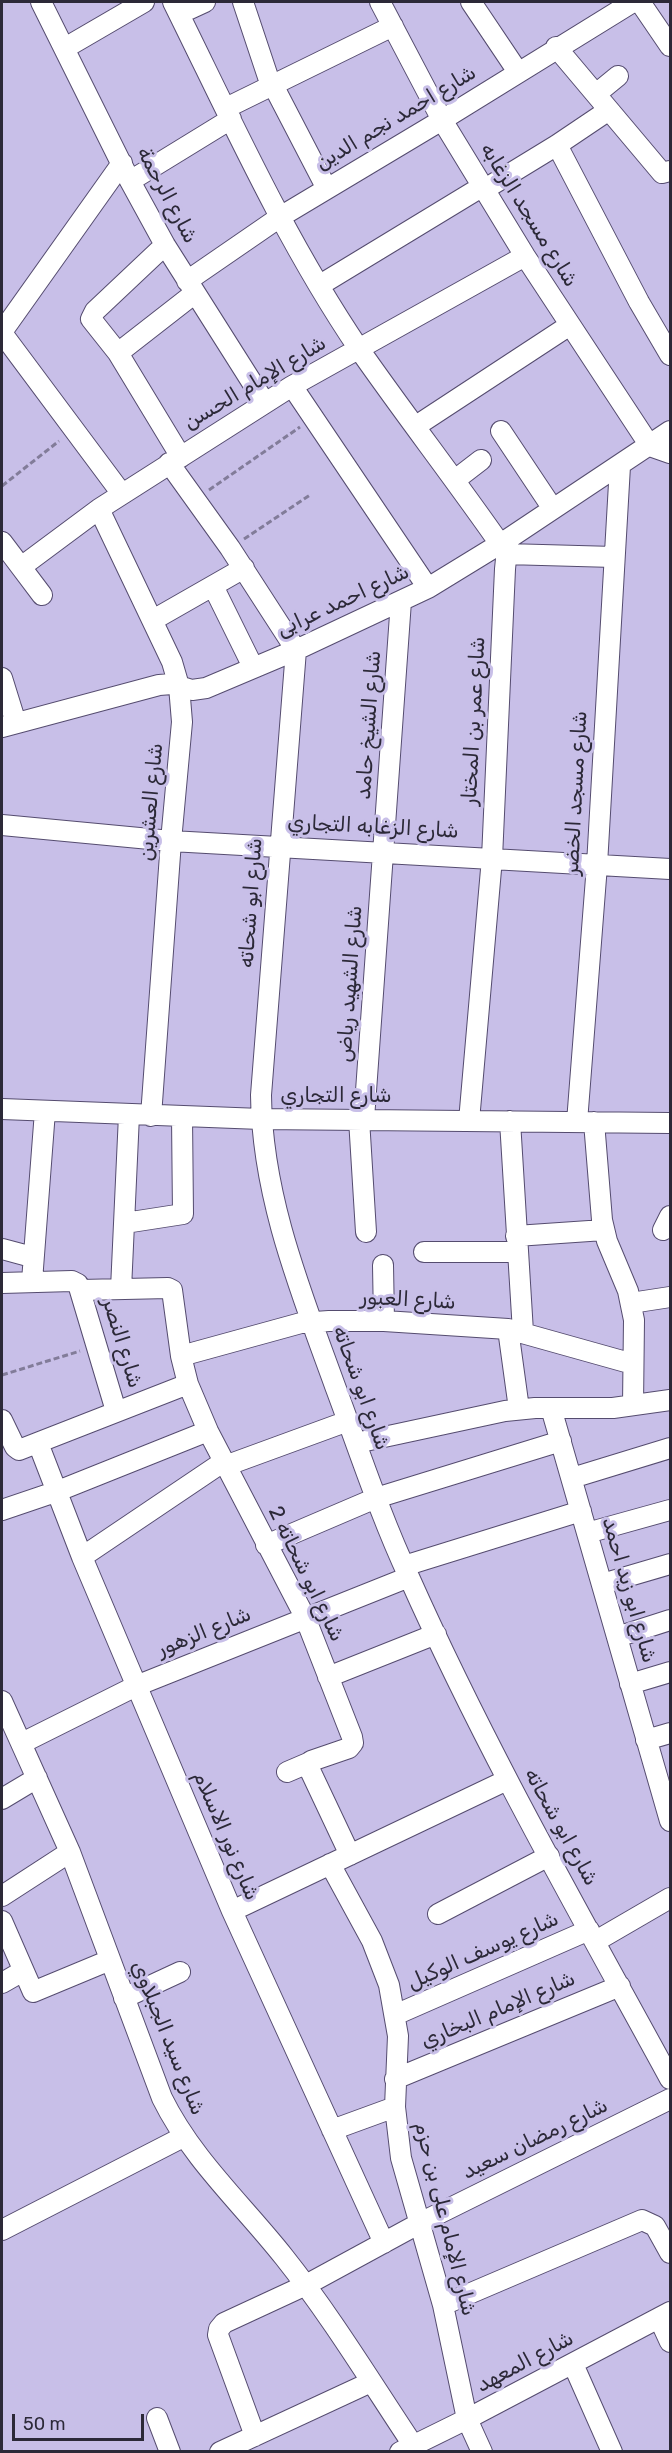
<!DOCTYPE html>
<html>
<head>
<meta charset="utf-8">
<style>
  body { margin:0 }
  #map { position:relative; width:672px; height:2453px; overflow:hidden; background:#c8bfe8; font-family:Rubik,sans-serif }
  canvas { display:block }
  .frame { position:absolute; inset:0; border:3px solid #2c2938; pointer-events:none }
  .scale { position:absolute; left:12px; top:2414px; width:132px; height:27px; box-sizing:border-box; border:3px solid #2c2938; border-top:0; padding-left:8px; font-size:18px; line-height:21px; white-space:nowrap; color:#2c2938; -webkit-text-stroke:4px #c8bfe8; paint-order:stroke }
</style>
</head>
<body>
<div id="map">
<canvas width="672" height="2453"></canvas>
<div class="frame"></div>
<div class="scale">50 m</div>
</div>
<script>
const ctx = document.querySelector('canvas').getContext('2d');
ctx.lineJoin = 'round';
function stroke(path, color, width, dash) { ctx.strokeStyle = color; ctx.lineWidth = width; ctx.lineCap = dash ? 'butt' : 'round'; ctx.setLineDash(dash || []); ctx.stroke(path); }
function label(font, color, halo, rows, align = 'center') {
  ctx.font = font + ' Rubik,Vazirmatn,sans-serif'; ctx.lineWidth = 6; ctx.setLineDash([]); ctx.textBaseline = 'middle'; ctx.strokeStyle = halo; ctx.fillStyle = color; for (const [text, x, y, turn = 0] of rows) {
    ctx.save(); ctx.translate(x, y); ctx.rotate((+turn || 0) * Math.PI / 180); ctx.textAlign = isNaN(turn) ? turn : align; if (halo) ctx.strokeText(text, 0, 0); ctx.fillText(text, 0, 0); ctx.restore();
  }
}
const path = new Path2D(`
  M2,486L59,441
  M209,490L300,427
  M244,539L310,495
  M2,1375L80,1351`);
const minor = new Path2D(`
  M41,2L130,181L165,245L265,403
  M173,2C231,119 285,240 359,349C405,415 454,478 500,544
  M243,2L271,86
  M380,2L442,120L525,256L650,446L670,453
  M471,2L518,72
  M640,2L670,46
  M179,14L205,2
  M556,47L662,173L670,171
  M65,48L144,2
  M273,85L327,189
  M596,94L618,76
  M226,108L393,26
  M557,145L639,302L670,355
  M130,181L231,119
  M485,189L557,145L609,110
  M165,245L95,311L91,319L118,353L181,457
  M187,281L280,217L442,120L633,2
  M320,285L483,186
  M2,332L122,163
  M2,333L122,494
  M118,353L195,293
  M292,386L428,588
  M416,426L570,325
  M501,431L553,509
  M169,463L230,548L296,650L261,1095C262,1197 301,1292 335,1386C359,1450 380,1515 409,1577C486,1750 580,1914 670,2079
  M455,480L481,460
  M99,509L172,662L179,686L182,722L171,841L151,1116
  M2,542L42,595
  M506,554L614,557
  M21,567L99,509L292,386L525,256
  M213,586L253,667
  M153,620L244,568
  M2,678L16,723
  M2,727L159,685L172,684L192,690L206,688L296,650L428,588L508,539L670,431
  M2,825L171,841L670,869
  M2,1109L261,1119L670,1123
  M359,1119L366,1232
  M364,1119L401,601
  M469,1121L492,858L505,569L508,539
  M510,1121L523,1332
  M577,1122L597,865L620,466
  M594,1122L602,1220L607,1241L628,1291L634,1320L633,1405
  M125,1223L183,1214L182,1117
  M663,1230L670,1216
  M516,1236L604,1230
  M2,1249L32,1257
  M424,1252H517
  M383,1265L384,1321
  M32,1281L45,1111
  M2,1283L72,1281L78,1284L116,1411
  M121,1289L129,1115
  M81,1290L168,1288L172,1290L181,1356L188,1384L208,1431L305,1617L352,1737L353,1743L349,1748L311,1761L308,1766L350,1855
  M631,1303L670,1297
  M508,1329L519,1409
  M181,1356L301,1323L329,1321H384L508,1329L633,1364
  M551,1408L670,1821
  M2,1420L15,1447L19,1450L188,1384
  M38,1443L82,1557L232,1911L384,2243
  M356,1443L505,1411L535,1408H613L670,1400
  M225,1466L348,1421
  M572,1478L670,1448
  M2,1510L58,1491L208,1431
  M587,1533L670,1510
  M266,1545L376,1498L561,1441
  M82,1557L223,1462
  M404,1566L581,1511
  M602,1584L670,1564
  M617,1637L670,1620
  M328,1677L436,1634
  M630,1684L670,1672
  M2,1701L70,1852L162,2098C192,2159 242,2204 284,2257C331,2316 371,2382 413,2445
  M646,1740L670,1733
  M22,1743L136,1686L409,1577
  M287,1772L308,1763
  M2,1799L37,1778
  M330,1864L372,1941L389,1985L398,2036L395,2107L401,2158L443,2305L467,2419L482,2452
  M2,1896L70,1852
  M232,1911L507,1780
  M438,1914L549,1856
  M2,1921L33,1992L110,1960
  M596,1941L670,1898
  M2,1983L23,1971
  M124,1998L180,1972
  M395,2015L589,1930
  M395,2079L620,1986
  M332,2130L395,2107
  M2,2230L183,2137
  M443,2305L642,2220L655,2226L670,2253
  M659,2318L670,2342
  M573,2364L612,2452
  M157,2418L170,2452
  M255,2436L218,2335L219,2329L224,2323L306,2285L420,2223L670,2099
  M220,2452L371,2382
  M400,2452L467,2419L670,2312`);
const streetNames = [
  ["شارع احمد نجم الدين",396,118,-31],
  ["شارع الرحمة",167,195,62],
  ["شارع مسجد الزغابه",529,215,58],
  ["شارع الإمام الحسن",255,383,-31],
  ["شارع احمد عرابى",343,601,-25],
  ["شارع عمر بن المختار",474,721,-87],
  ["شارع الشيخ حامد",369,725,-86],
  ["شارع مسجد الخضر",576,793,-87],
  ["شارع العشرين",151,802,-85],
  ["شارع الزغابه التجاري",373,827,3],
  ["شارع ابو شحاته",251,903,-86],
  ["شارع الشهيد رياض",350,984,-86],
  ["شارع التجاري",336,1096],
  ["شارع العبور",408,1300,3],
  ["شارع النصر",122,1343,73],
  ["شارع ابو شحاته",361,1388,70],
  ["شارع ابو شحاته 2",306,1574,64],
  ["شارع ابو زيد احمد",629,1590,74],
  ["شارع الزهور",204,1632,-22],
  ["شارع ابو شحاته",561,1827,61],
  ["شارع نور الاسلام",226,1836,67],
  ["شارع يوسف الوكيل",483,1951,-24],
  ["شارع الإمام البخاري",498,2010,-23],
  ["شارع سيد الجبلاوي",168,2038,68],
  ["شارع رمضان سعيد",535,2139,-26],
  ["شارع الإمام على بن حزم",445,2219,76],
  ["شارع المعهد",525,2362,-28]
];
stroke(minor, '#554c6f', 22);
stroke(path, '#827c99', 3, [6, 3]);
stroke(minor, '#fff', 20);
label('21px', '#2c2938', '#c8bfe8', streetNames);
</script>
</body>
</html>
